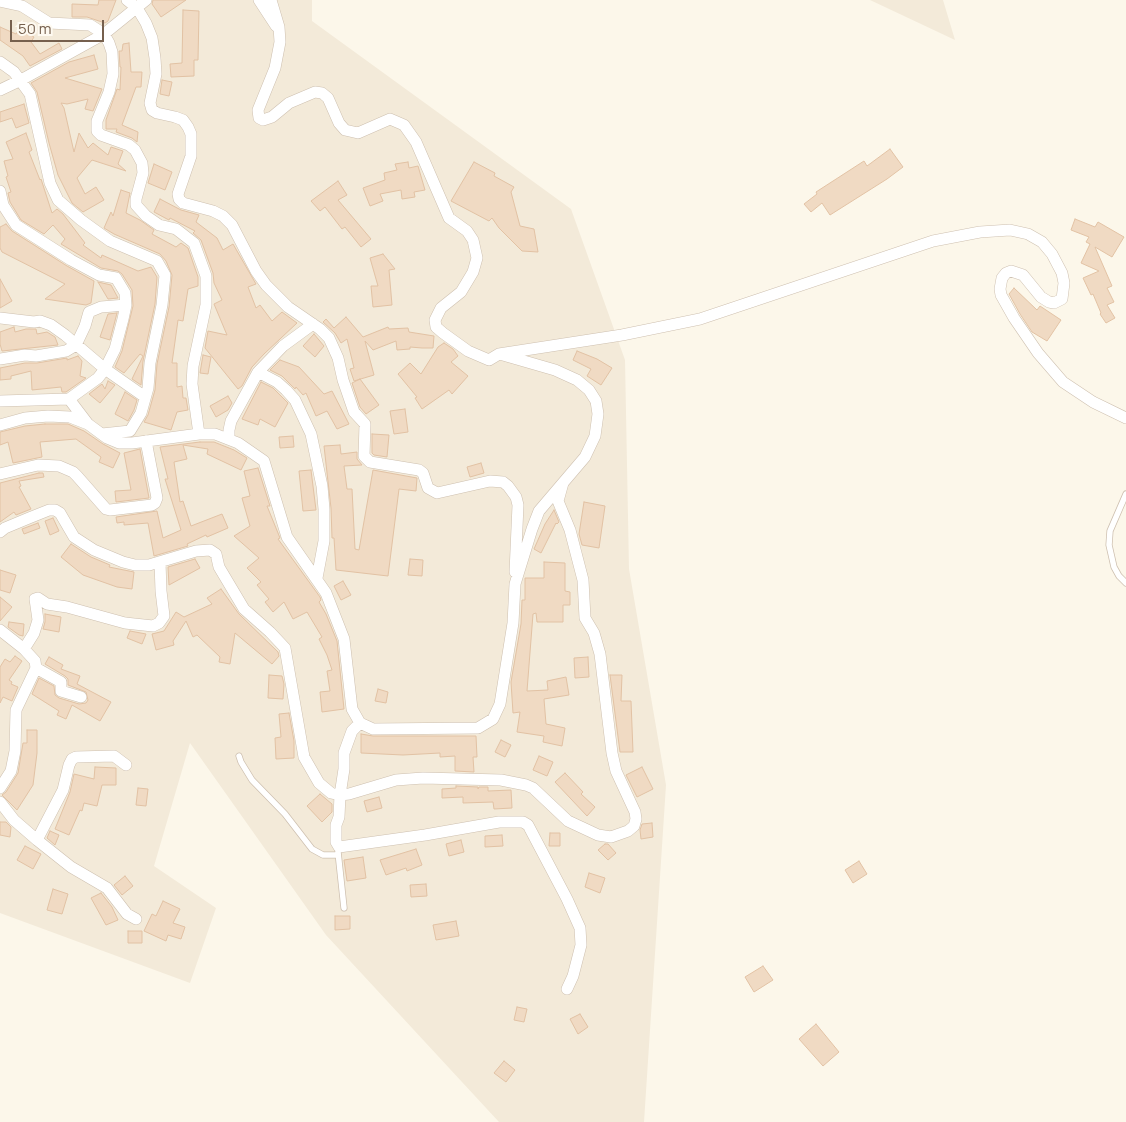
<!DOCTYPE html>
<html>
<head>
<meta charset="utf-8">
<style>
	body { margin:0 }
	#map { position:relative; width:1126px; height:1122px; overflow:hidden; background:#fcf7ea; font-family:Manrope,sans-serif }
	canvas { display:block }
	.scale { position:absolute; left:10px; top:20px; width:94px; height:22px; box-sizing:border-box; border:2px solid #76604e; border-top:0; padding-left:6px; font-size:15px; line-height:18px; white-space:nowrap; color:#76604e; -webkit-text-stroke:4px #fefaf1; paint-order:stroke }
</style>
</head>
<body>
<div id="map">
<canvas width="1126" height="1122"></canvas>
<div class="scale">50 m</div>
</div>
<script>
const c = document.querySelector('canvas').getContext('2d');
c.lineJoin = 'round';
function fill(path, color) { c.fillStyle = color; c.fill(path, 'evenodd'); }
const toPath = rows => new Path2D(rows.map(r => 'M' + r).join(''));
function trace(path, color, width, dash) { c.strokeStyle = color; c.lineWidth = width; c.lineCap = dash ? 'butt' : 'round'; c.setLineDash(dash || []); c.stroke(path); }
const residential = toPath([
	[0,0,312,0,312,21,571,209,625,360,629,569,666,785,644,1122,499,1122,326,935,190,743,154,866,216,908,190,983,0,913],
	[870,0,943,0,955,40]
]);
const building = toPath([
	[99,0,116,0,108,21,105,23,87,17,72,17,72,4,98,5,99,0],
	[153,0,186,0,161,17,152,4,153,0],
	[183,10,199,11,198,60,194,60,194,76,171,77,170,64,182,63,183,10],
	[0,27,16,34,20,28,34,37,31,42,40,54,59,43,62,49,30,66,23,56,0,40,0,27],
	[129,43,131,72,142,72,141,87,136,87,122,125,138,132,137,142,132,138,116,132,117,129,106,129,106,120,117,89,120,90,121,67,120,67,119,51,122,51,123,44,129,43],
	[94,55,98,69,65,78,102,89,93,111,85,109,88,99,67,104,61,103,64,108,74,152,79,133,88,148,93,143,108,155,111,147,123,151,118,164,126,171,92,160,77,178,85,194,96,187,104,200,83,212,72,203,58,175,49,143,37,92,31,83,69,62,94,55],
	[162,80,172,82,169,96,160,94,162,80],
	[24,104,29,123,16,128,12,118,0,122,0,112,24,104],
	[26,133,32,150,29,152,40,180,41,179,52,213,57,209,63,214,85,243,83,245,101,258,102,255,138,271,151,267,157,277,155,304,143,361,141,385,132,379,143,356,140,354,124,373,115,367,122,351,133,306,132,290,122,274,118,271,101,268,61,244,65,239,53,225,44,234,21,220,10,202,8,193,11,192,6,177,8,176,4,161,13,159,6,142,26,133],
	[890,149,903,167,887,179,830,215,822,203,811,212,804,204,817,194,816,192,864,161,867,166,890,149],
	[408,162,409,168,418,166,425,190,414,192,415,197,402,199,401,190,380,194,383,201,370,206,363,188,385,180,384,173,397,170,395,164,408,162],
	[474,162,495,173,494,176,514,187,511,192,520,226,534,229,538,252,522,251,499,228,492,218,489,221,451,201,474,162],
	[154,164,172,172,165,190,148,183,154,164],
	[338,181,347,195,338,200,371,239,361,247,345,227,342,229,325,207,320,211,311,201,338,181],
	[121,190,130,193,126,213,140,220,154,230,152,234,176,247,181,243,188,248,198,277,198,286,188,289,183,321,178,320,172,363,177,363,177,387,182,386,183,398,186,398,188,410,177,412,171,430,144,422,148,415,155,390,157,364,169,307,172,275,166,261,160,254,114,234,104,228,111,212,113,216,121,190],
	[160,199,181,210,199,215,196,222,217,238,223,250,233,244,256,284,248,287,256,308,260,305,272,321,282,312,297,323,264,354,252,367,242,386,238,389,205,348,208,331,227,335,214,304,222,300,214,283,213,273,201,240,193,233,195,231,170,218,169,220,167,219,154,212,160,199],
	[1075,219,1095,227,1098,222,1124,237,1112,257,1095,247,1112,286,1107,288,1114,302,1107,305,1115,318,1106,323,1100,314,1101,313,1093,294,1091,295,1083,278,1099,271,1081,263,1090,244,1086,242,1089,237,1071,230,1075,219],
	[6,224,12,231,67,266,94,281,91,303,86,305,45,299,65,284,2,252,0,248,0,227,6,224],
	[383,254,395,269,389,270,392,305,373,307,371,286,378,286,370,258,383,254],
	[0,279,12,301,0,308,0,279],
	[98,282,111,285,118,298,108,299,98,282],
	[1014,288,1037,310,1040,306,1061,320,1047,341,1032,332,1020,314,1009,294,1014,288],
	[117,313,110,340,100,337,108,314,117,313],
	[346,317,363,337,388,327,389,329,408,328,409,332,434,336,433,348,422,348,410,347,410,349,397,350,396,341,373,350,365,341,374,375,354,381,350,369,354,368,347,339,341,343,335,333,323,322,326,319,334,328,346,317],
	[14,327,15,332,26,329,36,329,37,334,47,332,55,337,58,345,2,351,0,344,0,332,14,327],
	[314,334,324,346,315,357,303,346,314,334],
	[444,343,453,349,458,356,451,362,468,376,452,394,449,390,422,409,415,398,417,397,398,374,410,363,421,374,438,347,444,343],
	[577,351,597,359,612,368,601,385,587,376,591,369,573,360,577,351],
	[203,355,211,357,208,374,200,373,203,355],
	[78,356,82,361,80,376,86,378,66,392,62,392,61,387,32,390,31,371,11,376,11,379,0,380,0,368,25,363,37,363,67,358,67,360,78,356],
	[280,360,299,367,324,394,332,391,349,424,337,429,327,411,316,416,306,393,303,395,296,387,295,389,282,376,270,370,280,360],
	[360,379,379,405,366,414,360,407,352,383,360,379],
	[108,381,115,385,100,403,89,394,102,384,105,389,108,381],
	[261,382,273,388,288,403,275,427,260,419,258,425,242,419,261,382],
	[125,392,137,400,134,410,128,421,115,414,125,392],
	[228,396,232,403,228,410,216,417,210,406,228,396],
	[405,409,408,432,394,434,390,411,405,409],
	[45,424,68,424,84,431,103,444,120,453,113,468,99,462,101,457,76,439,40,442,42,457,13,463,8,442,0,445,0,432,25,426,45,424],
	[372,434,389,435,387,457,374,455,372,453,372,434],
	[293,436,294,447,280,448,279,437,293,436],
	[200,442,214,442,234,450,247,458,241,470,207,454,208,449,183,445,187,459,174,462,180,502,183,501,191,526,222,514,228,528,207,537,206,535,187,544,188,546,154,556,148,523,124,525,124,522,117,523,116,517,157,511,163,538,181,530,165,479,168,479,160,447,200,442],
	[340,445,341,454,357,452,357,459,362,465,344,466,347,489,352,489,355,549,359,550,373,470,417,478,416,491,399,489,388,576,336,570,334,538,332,538,331,508,324,446,340,445],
	[140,449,149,498,116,502,115,491,131,490,124,453,140,449],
	[481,463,484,473,470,477,467,467,481,463],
	[258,468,270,506,267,506,278,533,280,538,278,539,320,597,321,600,319,602,326,614,337,641,344,709,322,712,320,692,330,691,327,671,332,670,327,655,319,639,322,637,307,612,293,619,284,602,273,612,265,602,269,599,257,585,261,582,247,568,259,558,234,536,250,526,242,498,250,496,244,471,258,468],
	[311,470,316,510,303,511,299,471,311,470],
	[39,473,43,473,44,477,19,481,21,486,19,487,31,509,16,515,14,512,0,522,0,483,39,473],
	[584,502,605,506,599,548,582,545,579,534,584,502],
	[554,510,559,522,557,524,556,523,541,553,534,549,545,524,554,510],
	[53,518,59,531,50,535,45,521,53,518],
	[38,523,40,528,24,534,22,529,38,523],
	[71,544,91,557,110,565,109,567,134,572,132,589,117,587,83,575,61,557,71,544],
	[195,559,200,568,169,585,168,567,195,559],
	[410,559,423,560,422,576,408,575,410,559],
	[544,562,565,563,565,591,570,592,570,605,563,605,563,622,537,622,536,613,533,614,527,691,548,690,547,681,566,677,569,695,544,699,546,724,565,728,562,746,543,742,544,736,517,732,520,712,513,713,511,682,521,624,522,600,525,600,525,578,544,578,544,562],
	[0,570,16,575,10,593,0,590,0,570],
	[343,581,351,595,341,600,334,586,343,581],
	[221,589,239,614,278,652,279,656,272,664,235,633,230,664,219,662,220,657,197,635,193,637,186,621,173,641,174,645,156,650,152,634,164,631,176,612,184,617,212,604,207,598,221,589],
	[0,597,12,607,0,621,0,597],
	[45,614,61,617,59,632,43,629,45,622,45,614],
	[9,622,24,624,23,636,19,635,8,627,9,622],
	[130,631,146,634,142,644,127,638,130,631],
	[15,656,22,661,9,680,12,682,11,684,18,687,12,701,3,697,0,703,0,667,5,659,10,662,15,656],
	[49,657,63,665,61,669,80,676,77,684,111,702,100,721,72,705,66,719,57,715,59,711,32,694,39,678,54,686,55,695,59,698,79,704,86,703,88,700,86,692,68,685,68,679,65,676,45,664,49,657],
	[588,657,589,677,575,678,574,658,588,657],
	[269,675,282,676,284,684,283,699,268,698,269,675],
	[610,675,622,675,621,701,631,701,633,752,620,752,610,675],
	[378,689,388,692,386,703,375,701,378,689],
	[289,713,294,741,294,758,276,759,275,738,281,737,279,714,289,713],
	[27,730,37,730,37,753,33,785,17,810,2,795,6,792,18,773,23,743,27,743,27,730],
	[361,734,373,736,476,736,477,757,473,757,474,772,455,771,455,756,440,757,440,753,403,755,361,753,361,734],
	[501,740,511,745,505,757,495,752,501,740],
	[539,756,553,762,547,776,533,770,539,756],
	[95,767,116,768,116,785,102,785,97,806,84,803,82,811,80,810,69,835,55,829,70,792,74,774,94,779,95,767],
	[642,767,653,789,637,797,626,775,642,767],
	[565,773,583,792,581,794,595,807,587,816,555,782,565,773],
	[456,786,478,787,478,789,479,787,488,787,488,791,511,790,512,808,494,809,493,802,463,803,463,797,442,798,442,789,456,788,456,786],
	[138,788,148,789,146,806,136,805,138,788],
	[320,794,332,804,332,812,322,822,307,806,320,794],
	[379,797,382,808,367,812,364,801,379,797],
	[0,822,6,822,11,827,10,837,0,835,0,822],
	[652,823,653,837,641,839,640,830,642,824,652,823],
	[50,831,59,835,55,845,47,838,50,831],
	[550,833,560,833,560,846,549,846,550,833],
	[502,835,503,846,485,847,485,836,502,835],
	[461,840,464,852,449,856,446,844,461,840],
	[605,844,608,844,616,853,608,860,598,850,605,844],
	[25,846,41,854,33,869,17,860,25,846],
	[416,849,422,865,407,871,406,868,386,875,380,860,416,849],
	[363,857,366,878,347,881,344,860,363,857],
	[859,861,867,874,853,883,845,870,859,861],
	[589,873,605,878,600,893,585,887,589,873],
	[125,876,133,886,122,895,114,885,125,876],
	[426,884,427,896,411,897,410,885,426,884],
	[53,889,68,894,62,914,47,910,53,889],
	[101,893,112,907,118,920,106,925,91,898,101,893],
	[163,901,180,909,173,923,185,927,181,939,168,935,166,941,144,931,152,914,156,916,163,901],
	[335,916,350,916,350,929,335,930,335,916],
	[456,921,459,936,436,940,433,925,456,921],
	[128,931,142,931,142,943,128,943,128,931],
	[763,966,773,980,754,992,745,977,763,966],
	[517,1007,527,1009,524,1022,514,1020,517,1007],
	[580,1014,588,1027,578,1034,570,1019,580,1014],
	[816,1024,839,1052,823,1066,799,1039,816,1024],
	[504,1061,515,1070,506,1082,494,1073,504,1061]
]);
const service = toPath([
	[1126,494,1110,531,1109,545,1114,567,1119,576,1126,583],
	[239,756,241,762,252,780,285,814,312,849,323,855,338,855],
	[338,852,344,908]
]);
const minor = toPath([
	[127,0,137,8,146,23,152,38,155,58,156,74,150,103,152,110,157,113,175,117,183,120,188,127,191,134,191,156,178,194,179,199,183,203,213,211,223,216,232,225,256,271,266,285,288,307,320,329,329,338,338,358,343,380,354,412,365,424,364,456,370,462,419,470,423,473,428,488,437,493,490,481,503,482,508,486,516,497,518,505,515,572],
	[259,0,276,26],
	[271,0,279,27,280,42,275,68,258,110,259,118,263,120,272,117,289,103,315,92,322,93,328,98,339,123,345,130,358,133,390,119,404,125,416,142,449,218,467,231,473,240,477,258,473,272,461,292,441,308,435,320,436,327,443,333,468,351,489,360,499,354,622,335,700,319,933,241,980,232,1010,230,1028,234,1042,242,1052,254,1062,273,1064,283,1062,299,1054,303,1049,302,1041,297,1023,275,1011,271,1006,273,1002,278,1000,289,1001,295,1014,318,1038,353,1063,382,1093,402,1126,418],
	[0,1,22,6,49,23,90,25,104,34,109,43,112,52,113,74,109,92,97,121,97,131,101,135,129,145,135,150,142,163,143,173,136,199,136,205,146,216,159,225,176,229,194,243,206,276,206,305,193,366,192,384,199,434],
	[0,62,14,72,30,94,50,183,58,200,81,220,110,241,157,261,165,275,162,305,150,363,148,388,141,413,130,431,102,434],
	[0,90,21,80,104,34,146,0],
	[0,191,3,205,16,225,71,260,99,275,116,278,125,293,126,305,123,319,115,349,105,369,98,378,69,399],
	[0,318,34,322,40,321,51,325,65,335,105,369,145,397],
	[0,359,25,355,36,356,66,351,76,345,85,326,89,312,101,307,126,305],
	[258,372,277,382,286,390,295,400,311,434,322,486,324,509,324,541,317,578],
	[0,401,69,399,88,424,107,438,119,443,132,443,199,434,215,434,238,443,264,461,287,537,326,593,344,639,352,709,360,723,373,729,478,728,493,719,500,704,513,623,515,584,532,529,539,511,585,457,595,436,598,414,596,401,589,390,577,380,555,370,503,355],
	[0,425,25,418,48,416,70,417,88,424],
	[229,438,229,430,231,421,258,372,283,346,313,324],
	[0,474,38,465,59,466,73,472,77,476,106,509,110,510,152,505,155,503,157,498,146,441],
	[0,532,5,528,29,518,49,510,55,510,60,513,74,537,94,550,123,562,135,565,149,565,196,551,210,550,216,554,219,567,244,609,270,632,285,648,304,757,319,783,331,793,340,795,349,794,396,780,423,778,501,780,526,785,533,788,568,821,598,835,611,837,628,831,634,826,636,819,635,812,616,771,612,753,600,654,594,633,585,618,583,580,570,530,558,501,563,483],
	[0,630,24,649,35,661,36,668,16,710,15,751,11,771,0,788],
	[24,649,34,633,38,620,35,599,38,598,47,604,67,607,125,623,153,626,159,623,164,616,161,591,160,562],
	[36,668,61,682,61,691,81,697],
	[360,723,352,731,344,753,344,769,340,795,339,817,336,825,336,842,339,847,425,835,499,822,523,822,528,825,567,899,580,928,581,945,573,976,567,989],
	[0,802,14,820,37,840,71,867,107,888,127,914,136,919],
	[37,840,63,790,69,765,72,759,76,757,114,756,126,765]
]);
fill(residential, '#f3ead9');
fill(building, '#f0dac3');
trace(building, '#e2c2a4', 1);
trace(service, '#cec0b0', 7);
trace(minor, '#cec0b0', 12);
trace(service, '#fff', 5.5);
trace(minor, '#fff', 11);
</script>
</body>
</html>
